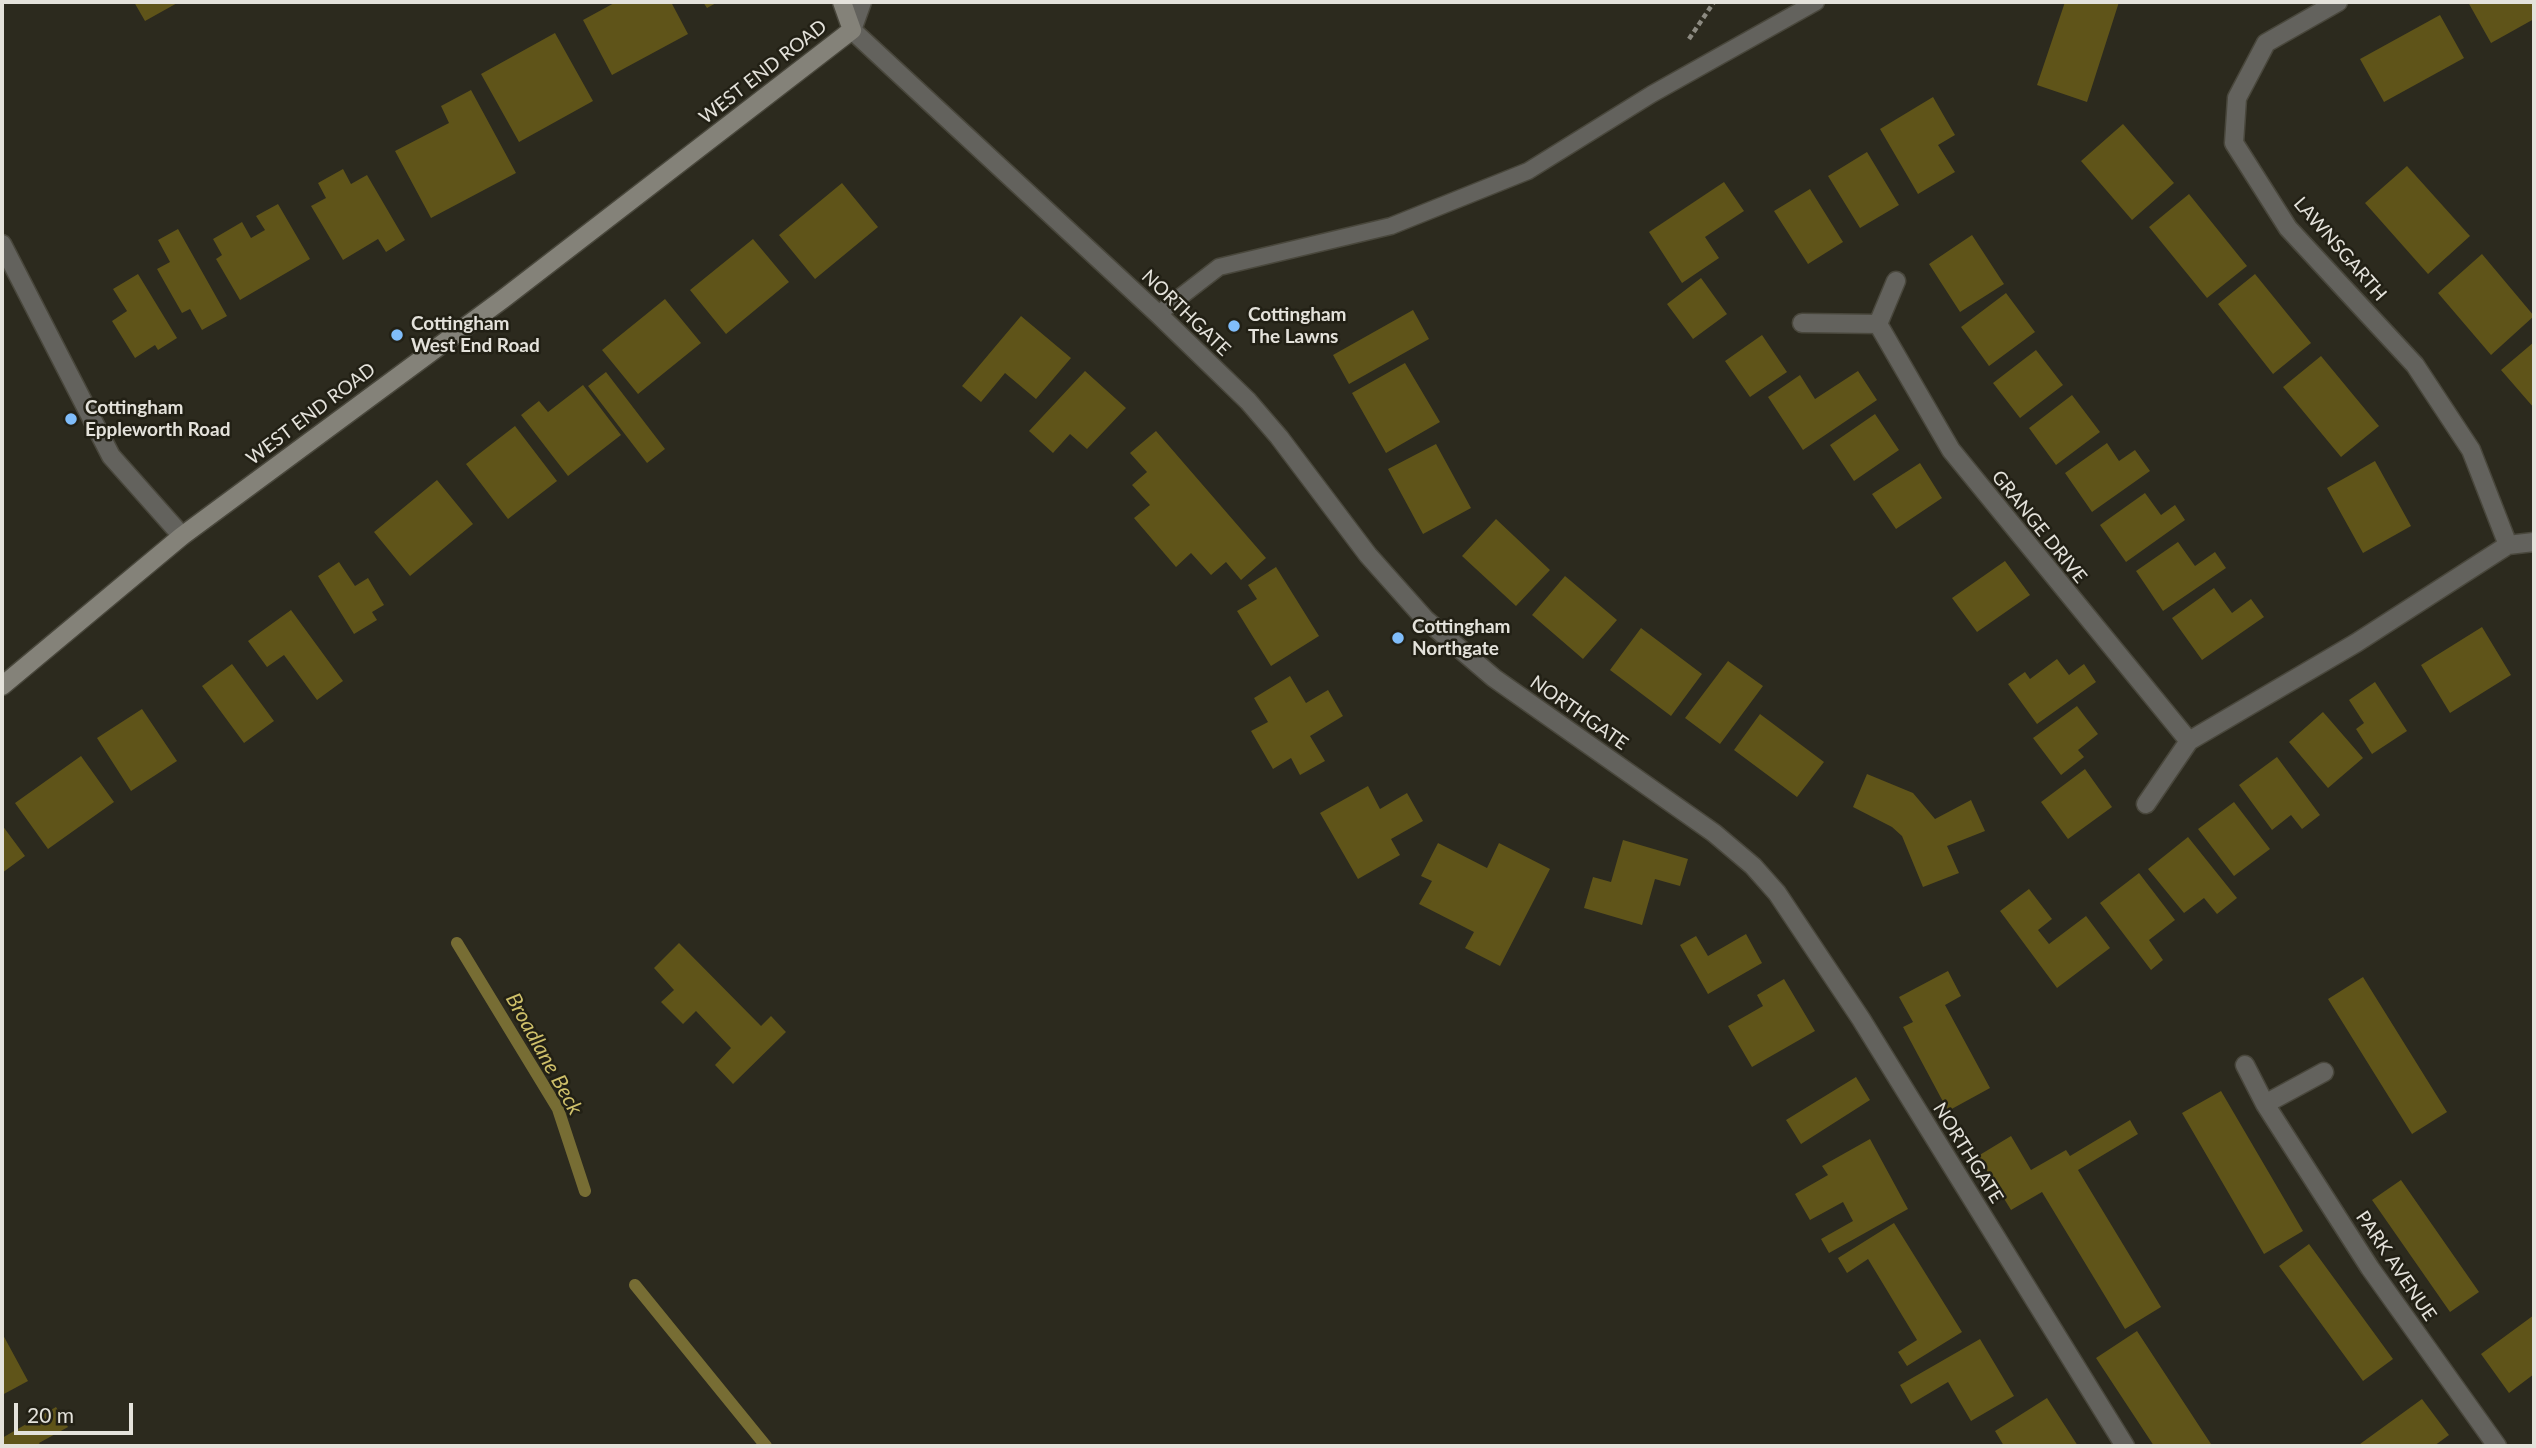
<!DOCTYPE html>
<html>
<head>
<meta charset="utf-8">
<style>
	body { margin:0 }
	#map { position:relative; width:2536px; height:1448px; overflow:hidden; background:#2c2a1e; font-family:Lato,sans-serif }
	canvas { display:block }
	.frame { position:absolute; inset:0; border:4px solid #e4e2db; pointer-events:none }
	.scale { position:absolute; left:14px; top:1403px; width:119px; height:32px; box-sizing:border-box; border:4px solid #e4e2db; border-top:0; padding-left:9px; font-size:21px; line-height:24px; white-space:nowrap; color:#e4e2db; -webkit-text-stroke:5px #222015; paint-order:stroke }
</style>
</head>
<body>
<div id="map">
<canvas width="2536" height="1448"></canvas>
<div class="frame"></div>
<div class="scale">20 m</div>
</div>
<script>
const c = document.querySelector('canvas').getContext('2d');
c.lineJoin = 'round';
const toPath = rows => new Path2D(rows.map(r => 'M' + r).join(''));
function trace(path, color, width, dash) { c.strokeStyle = color; c.lineWidth = width; c.lineCap = dash ? 'butt' : 'round'; c.setLineDash(dash || []); c.stroke(path); }
function fill(path, color) { c.fillStyle = color; c.fill(path, 'evenodd'); }
function write(font, color, halo, rows, align = 'center') {
  c.font = font + ' Lato,sans-serif'; c.lineWidth = 5; c.setLineDash([]); c.textBaseline = 'middle'; c.strokeStyle = halo; c.fillStyle = color; for (const [text, x, y, turn = 0] of rows) {
    c.save(); c.translate(x, y); c.rotate((+turn || 0) * Math.PI / 180); c.textAlign = isNaN(turn) ? turn : align; if (halo) c.strokeText(text, 0, 0); c.fillText(text, 0, 0); c.restore();
  }
}
const stream = toPath([
	[457,943,558,1109,585,1191],
	[635,1285,766,1446]
]);
const building = toPath([
	[134,2,179,2,145,21],
	[616,2,671,2,688,34,612,75,583,20],
	[703,2,718,2,707,8],
	[2065,2,2119,2,2087,102,2037,85],
	[2468,2,2534,2,2534,19,2491,43],
	[2440,15,2464,58,2384,102,2360,59],
	[555,33,593,101,519,142,481,74],
	[471,90,516,173,431,218,395,151,449,123,441,106],
	[1933,97,1955,135,1938,145,1955,172,1918,194,1880,129],
	[2123,124,2174,183,2132,220,2081,161],
	[1867,152,1899,205,1860,228,1828,176],
	[2407,166,2470,236,2428,274,2365,203],
	[343,169,351,184,367,175,405,240,386,252,378,239,343,260,311,206,326,198,318,183],
	[1724,182,1744,211,1705,237,1719,258,1682,283,1649,232],
	[842,183,878,227,815,279,779,235],
	[1810,189,1843,242,1808,264,1774,211],
	[2189,194,2247,266,2207,298,2149,227],
	[278,204,310,259,240,300,216,259,222,255,213,239,242,222,251,238,265,230,256,216],
	[178,229,227,316,202,330,190,309,182,313,157,269,170,262,158,240],
	[1972,235,2004,284,1960,312,1929,264],
	[753,239,789,282,726,334,690,290],
	[2482,254,2534,316,2491,355,2438,293],
	[138,274,177,338,158,350,155,345,135,358,112,321,127,311,113,289],
	[2255,274,2311,343,2273,374,2218,304],
	[1701,278,1727,314,1693,339,1667,304],
	[2006,293,2035,332,1989,366,1961,327],
	[665,299,701,343,638,394,602,350],
	[1413,310,1429,339,1349,384,1333,355],
	[1021,316,1071,358,1036,399,1005,373,981,402,962,386],
	[1762,335,1787,372,1750,397,1725,361],
	[2534,342,2534,408,2501,370],
	[2036,350,2063,385,2020,418,1993,383],
	[2321,356,2379,426,2341,457,2283,387],
	[1405,363,1440,422,1386,453,1352,393],
	[1085,371,1126,408,1087,449,1070,434,1053,453,1029,431],
	[1858,371,1877,400,1803,450,1768,397,1800,375,1815,399],
	[606,372,665,449,647,463,588,386],
	[583,385,621,435,568,476,521,415,539,401,548,412],
	[2072,395,2100,432,2056,465,2029,428],
	[1875,414,1899,450,1854,481,1830,445],
	[515,426,557,481,508,519,466,464],
	[1156,431,1266,558,1241,580,1226,562,1211,575,1191,553,1176,567,1134,518,1150,505,1132,485,1147,472,1130,453],
	[2107,443,2119,461,2135,450,2150,471,2092,512,2065,473],
	[1436,444,1471,508,1423,534,1388,469],
	[2375,461,2411,526,2363,553,2327,488],
	[1920,463,1942,498,1896,529,1872,494],
	[437,480,473,524,410,576,374,532],
	[2145,493,2161,515,2175,505,2185,520,2126,562,2100,525],
	[1496,519,1550,570,1516,606,1462,556],
	[2178,542,2195,566,2215,552,2226,568,2163,611,2136,571],
	[2005,561,2030,595,1977,632,1952,598],
	[339,562,355,586,368,578,384,605,372,612,377,620,354,634,318,576],
	[1276,567,1319,636,1271,666,1237,611,1257,599,1248,585],
	[1565,576,1617,620,1583,659,1532,615],
	[2214,588,2232,613,2251,599,2264,617,2202,660,2172,618],
	[291,610,343,681,317,700,284,655,267,667,248,641],
	[2482,627,2511,675,2450,713,2421,665],
	[1641,628,1702,674,1671,716,1610,670],
	[2057,659,2069,675,2084,664,2096,682,2037,724,2008,684,2025,672,2030,679],
	[1728,661,1763,686,1720,744,1685,718],
	[232,664,274,721,244,743,202,686],
	[1290,676,1306,703,1328,690,1343,716,1310,736,1325,761,1300,775,1291,758,1273,769,1251,731,1268,722,1254,698],
	[2375,682,2407,731,2372,754,2356,729,2364,723,2349,700],
	[2077,706,2098,734,2078,750,2084,757,2061,775,2033,738],
	[142,709,177,761,131,791,97,738],
	[2323,712,2363,758,2328,788,2289,742],
	[1760,714,1824,762,1797,797,1734,750],
	[81,756,114,802,48,849,15,803],
	[2277,757,2320,815,2302,829,2291,815,2272,830,2239,785],
	[2085,769,2112,807,2068,839,2041,802],
	[1867,774,1913,793,1935,819,1971,800,1985,831,1947,846,1959,873,1923,887,1902,836,1892,827,1853,807],
	[1368,786,1380,809,1407,793,1423,821,1391,839,1400,855,1358,879,1320,813],
	[2234,802,2270,849,2234,876,2198,829],
	[2,825,25,856,2,873],
	[2188,837,2237,898,2217,914,2204,898,2184,913,2148,869],
	[1623,840,1688,859,1680,886,1655,879,1642,925,1584,908,1593,877,1611,882],
	[1438,843,1487,868,1499,843,1550,869,1500,966,1465,948,1474,932,1419,904,1432,881,1421,876],
	[2139,873,2175,920,2149,940,2163,960,2151,970,2100,903],
	[2029,889,2052,919,2038,930,2049,944,2086,916,2110,948,2057,988,2000,911],
	[1746,934,1762,963,1708,994,1680,945,1696,936,1708,956],
	[679,943,761,1026,771,1016,786,1032,733,1084,715,1065,731,1048,696,1011,683,1024,661,1002,674,990,654,968],
	[1948,971,1961,996,1945,1005,1990,1088,1948,1111,1903,1027,1913,1022,1899,997],
	[2363,977,2447,1112,2412,1134,2328,999],
	[1784,979,1815,1031,1752,1067,1728,1026,1763,1006,1757,995],
	[1856,1077,1870,1100,1801,1144,1786,1120],
	[2221,1091,2303,1231,2264,1254,2182,1113],
	[2130,1120,2138,1134,2078,1170,2161,1307,2125,1329,2042,1192,2011,1210,1978,1156,2011,1136,2031,1170,2066,1150,2070,1156],
	[1870,1139,1908,1209,1829,1253,1821,1239,1853,1221,1843,1202,1810,1220,1795,1194,1828,1175,1822,1166],
	[2401,1180,2479,1292,2450,1312,2372,1200],
	[1894,1223,1962,1332,1907,1366,1898,1352,1917,1340,1868,1259,1847,1273,1838,1258],
	[2309,1244,2393,1359,2363,1381,2279,1266],
	[2534,1315,2534,1374,2509,1393,2481,1354],
	[2137,1331,2211,1444,2213,1446,2154,1446,2096,1358],
	[2,1333,28,1381,2,1395],
	[1980,1339,2014,1396,1971,1421,1948,1382,1911,1404,1900,1385],
	[2047,1398,2078,1446,2004,1446,1995,1431],
	[2422,1399,2449,1435,2434,1446,2361,1446,2360,1444],
	[56,1407,68,1427,39,1443,41,1446,2,1446,2,1438]
]);
const path = toPath([
	[1689,39,1714,2]
]);
const service = toPath([
	[1158,314,1219,267,1391,226,1528,171,1652,94,1816,2]
]);
const minor = toPath([
	[2338,2,2266,43,2237,98,2234,143,2288,228,2415,365,2471,450,2508,545],
	[852,30,862,2],
	[1802,323,1878,324,1896,281],
	[1878,324,1951,450,2189,741,2356,643,2508,545,2534,542],
	[2146,804,2189,741],
	[2245,1065,2265,1104,2370,1268,2497,1446],
	[2265,1104,2324,1072]
]);
const tertiary = toPath([
	[852,30,1158,314,1248,401,1279,437,1368,555,1425,619,1494,678,1714,833,1753,866,1777,893,1861,1019,2125,1446],
	[2,244,111,456,182,536]
]);
const secondary = toPath([
	[2,686,182,536,503,299,852,30,842,2]
]);
const markers = [
	[1234,326,7,"#80bdfa"],
	[397,335,7,"#80bdfa"],
	[71,419,7,"#80bdfa"],
	[1398,638,7,"#80bdfa"]
];
const streetNames = [
	["WEST END ROAD",763,72,-38],
	["LAWNSGARTH",2340,249,49],
	["NORTHGATE",1186,313,44],
	["WEST END ROAD",311,414,-37],
	["GRANGE DRIVE",2039,527,51],
	["NORTHGATE",1579,713,35],
	["NORTHGATE",1968,1153,58],
	["PARK AVENUE",2396,1266,56]
];
const poiNames = [
	["Cottingham",1248,315],
	["The Lawns",1248,337],
	["Cottingham",411,324],
	["West End Road",411,346],
	["Cottingham",85,408],
	["Eppleworth Road",85,430],
	["Cottingham",1412,627],
	["Northgate",1412,649]
];
const waterNames = [
	["Broadlane Beck",544,1054,61]
];
trace(stream, '#776d34', 12);
fill(building, '#5f5419');
trace(service, '#49473c', 19);
trace(minor, '#49473c', 21);
trace(tertiary, '#49473c', 21);
trace(secondary, '#49473c', 21);
trace(path, '#8c8a81', 4.5, [5, 3.5]);
trace(service, '#63625d', 16);
trace(minor, '#63625d', 18);
trace(tertiary, '#63625d', 18);
trace(secondary, '#848279', 18);
for (const [x, y, r, color] of markers) { const dot = new Path2D(); dot.arc(x, y, r, 0, 2 * Math.PI); c.fillStyle = color; c.fill(dot); trace(dot, '#222015', 2.5); }
write('19px', '#e4e2db', '#222015', streetNames);
write('bold 19px', '#e4e2db', '#222015', poiNames, 'left');
write('italic 21px', '#cfc06a', '#222015', waterNames);
</script>
</body>
</html>
